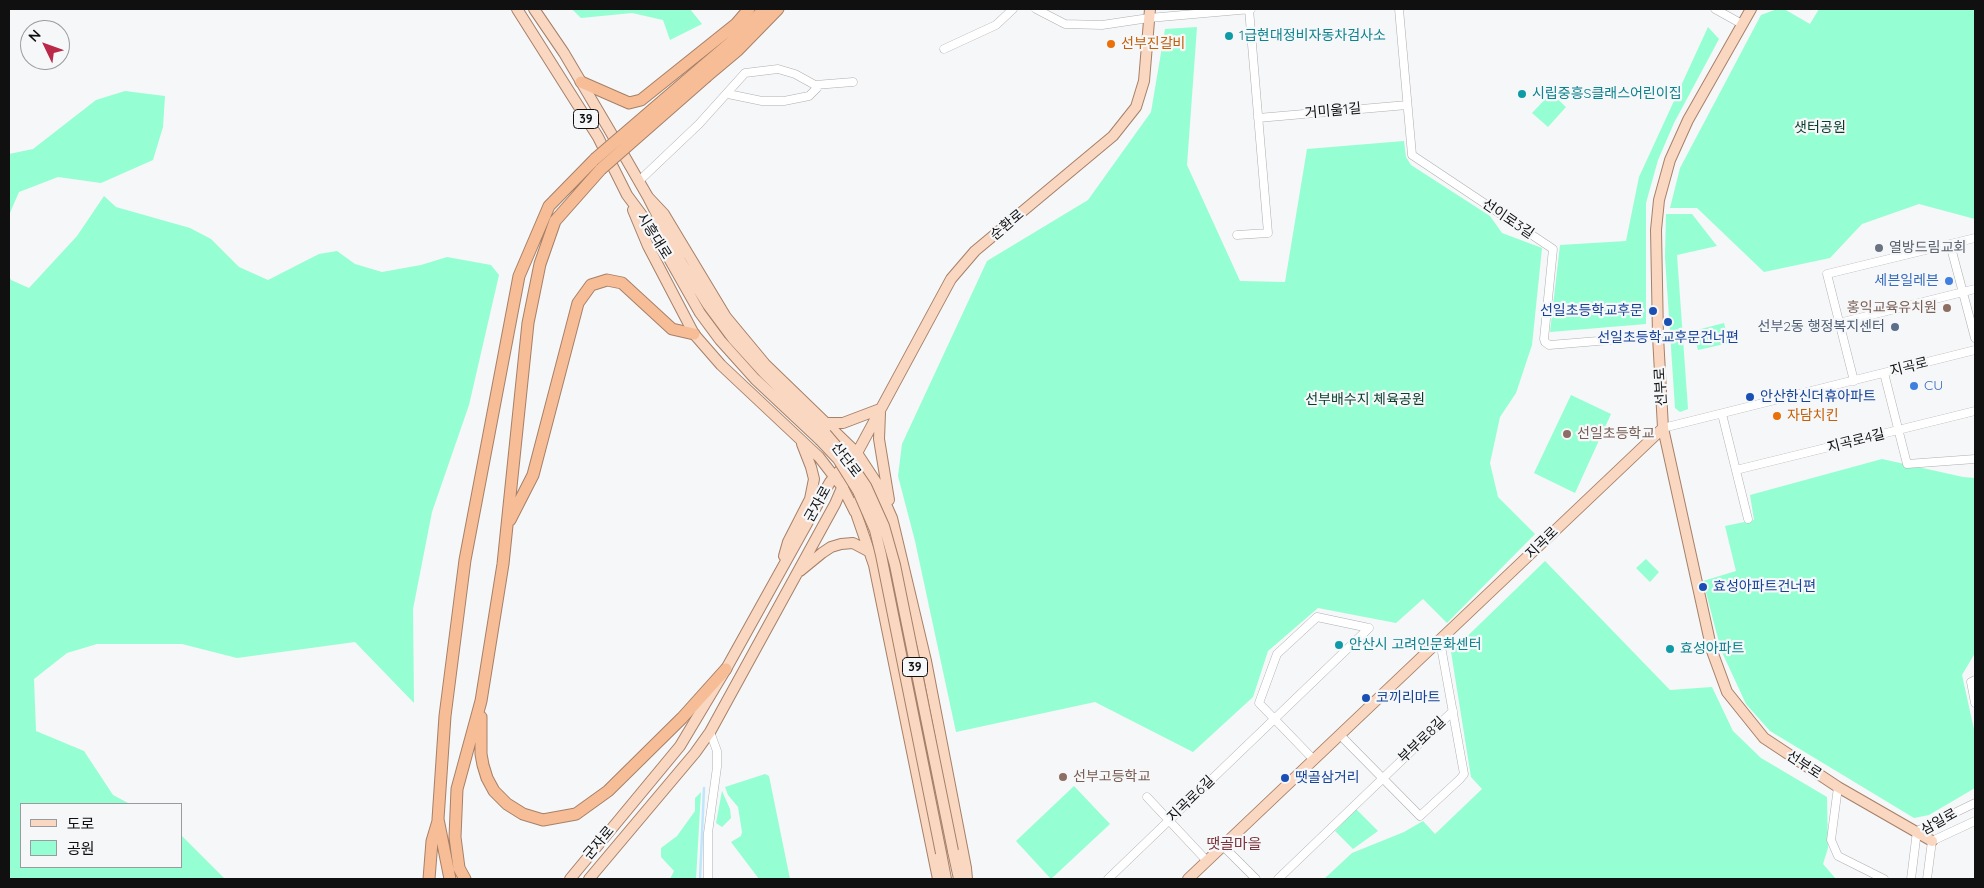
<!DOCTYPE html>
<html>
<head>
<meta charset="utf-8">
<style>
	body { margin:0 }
	#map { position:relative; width:1984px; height:888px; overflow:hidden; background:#f6f7f9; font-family:Quicksand,"Noto Sans KR",sans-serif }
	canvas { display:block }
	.frame { position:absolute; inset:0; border:10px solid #101011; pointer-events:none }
	.legend { position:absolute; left:20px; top:803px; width:162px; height:65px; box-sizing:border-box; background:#f6f7f9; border:1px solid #9a9b9c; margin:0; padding:6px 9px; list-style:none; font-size:15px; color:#101011 }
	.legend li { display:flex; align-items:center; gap:10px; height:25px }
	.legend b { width:25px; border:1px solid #9a9b9c }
	.north { position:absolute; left:20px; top:20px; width:50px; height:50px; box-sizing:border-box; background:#f6f7f9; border:1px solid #9a9b9c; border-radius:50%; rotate:312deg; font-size:14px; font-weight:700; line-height:20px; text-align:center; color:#101011 }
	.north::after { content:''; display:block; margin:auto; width:18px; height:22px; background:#ba2948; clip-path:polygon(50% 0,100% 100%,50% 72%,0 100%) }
</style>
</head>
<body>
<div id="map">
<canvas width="1984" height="888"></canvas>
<div class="frame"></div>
<ul class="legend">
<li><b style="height:6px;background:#fad7c1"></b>도로</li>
<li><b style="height:14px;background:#95fed2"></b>공원</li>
</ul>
<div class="north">N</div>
</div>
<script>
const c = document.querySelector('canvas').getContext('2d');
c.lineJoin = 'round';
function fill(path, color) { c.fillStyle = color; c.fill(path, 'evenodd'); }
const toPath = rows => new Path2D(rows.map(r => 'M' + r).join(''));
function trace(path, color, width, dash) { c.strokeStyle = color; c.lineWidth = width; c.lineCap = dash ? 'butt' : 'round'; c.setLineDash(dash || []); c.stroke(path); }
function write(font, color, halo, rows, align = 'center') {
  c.font = font + ' Quicksand,"Noto Sans KR",sans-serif'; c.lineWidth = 4.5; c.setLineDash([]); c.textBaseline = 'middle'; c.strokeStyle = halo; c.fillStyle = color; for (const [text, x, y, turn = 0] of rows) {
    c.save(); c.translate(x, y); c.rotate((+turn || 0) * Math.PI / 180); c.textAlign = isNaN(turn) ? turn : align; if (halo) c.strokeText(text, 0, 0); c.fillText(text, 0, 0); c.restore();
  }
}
const green = toPath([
	[572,9,690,9,702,24,670,40,663,20,632,13,581,18],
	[1777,9,1784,9,1810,24,1819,9,1975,9,1975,219,1919,204,1862,224,1830,258,1764,272,1697,208,1670,208,1680,168,1761,15],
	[1197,27,1187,165,1240,281,1285,282,1307,149,1404,141,1406,157,1411,165,1490,216,1502,233,1542,248,1532,345,1516,393,1500,417,1490,463,1498,497,1535,534,1447,623,1423,599,1396,623,1318,608,1268,651,1253,697,1193,752,1095,702,956,732,915,541,898,476,902,444,987,261,1088,200,1151,112,1165,29],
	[1708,27,1719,39,1674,123,1658,160,1646,203,1646,324,1550,332,1560,245,1626,241,1639,177],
	[125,91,165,96,163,127,153,160,101,183,58,177,19,192,9,215,9,154,33,149,96,100],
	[1551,93,1566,107,1548,127,1532,113],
	[104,196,116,207,190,228,211,239,239,267,268,280,319,254,337,251,355,264,382,272,421,265,447,257,491,265,499,275,469,405,432,512,413,609,414,703,355,642,237,658,182,644,97,644,67,653,34,679,36,731,84,751,113,795,130,804,21,804,21,867,181,867,181,835,225,879,9,879,9,276,11,280,29,288,77,236],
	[1666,214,1692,214,1717,246,1677,255,1688,409,1680,412,1675,408,1665,257],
	[1724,323,1729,343,1698,350,1693,331],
	[1571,395,1611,414,1575,493,1534,473],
	[1882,459,1963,477,1975,478,1975,653,1962,675,1975,734,1975,788,1929,815,1914,818,1770,731,1746,704,1721,650,1703,581,1736,571,1725,526,1754,520,1750,495],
	[1646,559,1659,572,1650,582,1636,568],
	[1545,561,1670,690,1712,687,1733,731,1761,758,1827,797,1828,848,1823,864,1836,879,1324,879,1352,853,1404,832,1423,821,1435,834,1482,789,1471,777,1451,652],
	[765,774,769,776,790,879,759,879,731,842,741,836,742,832,738,807,728,795,725,787],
	[1074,786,1110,824,1051,879,1016,841],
	[722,791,730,809,731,818,722,827,716,823],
	[701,792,696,879,670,879,674,871,661,857,661,848,677,836,695,811,695,798],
	[1356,809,1378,831,1353,849,1335,831]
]);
const stream = toPath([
	[700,879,704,788]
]);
const minor = toPath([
	[1036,9,1065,24,1102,25,1149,18,1251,9],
	[1399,9,1412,155,1553,249,1544,339,1545,342,1549,345,1562,344,1658,336],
	[1715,9,1742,24],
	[944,49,996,25,1013,9],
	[728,94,762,101,784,101,809,96,817,88],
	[1258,118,1407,105],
	[639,181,699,124,745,73,778,69,795,74,815,85,853,82],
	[1237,235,1268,233,1249,9],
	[1950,244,1975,338],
	[1839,323,1975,289],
	[1884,373,1907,464,1975,459],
	[1854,381,1827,274,1975,238],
	[1722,414,1748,519],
	[1663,428,1975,350],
	[1736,470,1975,411],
	[1975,680,1971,682,1975,703],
	[1340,735,1420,816,1460,779,1464,774,1440,641],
	[1314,760,1259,703,1277,654,1317,617,1369,628],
	[1838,787,1831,840,1838,856,1884,879],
	[1147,797,1207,861],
	[1223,846,1256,879],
	[708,879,708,833,717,767,717,751,710,732],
	[1108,879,1369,628],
	[1278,879,1453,711],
	[1911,879,1917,831,1975,803],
	[1927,879,1932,841,1975,821]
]);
const major = toPath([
	[517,9,598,137,627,195,653,230,700,313,720,340,755,379,820,440],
	[534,9,564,53,610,131,648,197,681,262,708,305,734,340,764,373,826,434],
	[1751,9,1688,120,1670,160,1659,200,1656,230,1658,336,1663,428,1712,651,1727,692,1764,738,1838,787,1932,841],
	[648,197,664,214,726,317,765,364,857,453,876,482,892,518,926,661,966,868,967,879],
	[633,210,648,246,694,334,721,365,819,457,843,488,855,512],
	[880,413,879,439,889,500],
	[825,423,843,423,880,409],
	[866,494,858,501,856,507,857,516,874,565,938,879],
	[784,556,788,542,810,499,814,479,811,467,802,444],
	[800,571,822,553,831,547,841,544,853,543,870,552],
	[953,851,959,879],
	[941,853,946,879],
	[570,879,680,746,726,669,830,482,847,462],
	[589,879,695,753,710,732,835,504,857,453,951,279,975,251,1113,136,1136,107,1144,81,1150,9],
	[1188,879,1663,428]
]);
const highway = toPath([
	[702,67,743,32,764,9],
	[707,76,738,50,778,9],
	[581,82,629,103,641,100,736,24,749,9],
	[510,520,533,475,578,303,591,285,607,280,622,283,672,329,694,334],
	[481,717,481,754,483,765,487,778,494,791,507,804,523,814,543,820,576,814,608,791,682,718,726,669],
	[429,879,432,841,438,821],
	[450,879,438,819,445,716,465,560,519,276,549,206,595,159],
	[465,879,459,868,455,837,457,789,481,701,503,564,528,323,540,264,555,221,601,169]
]);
const majorBridge = toPath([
	[826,434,849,461,866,486,884,526,895,565,953,851],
	[820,440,838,459,858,491,875,530,881,555,941,853]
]);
const highwayBridge = toPath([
	[595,159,702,67],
	[601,169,707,76]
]);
const markers = [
	[1229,36,5,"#0f9aa8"],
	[1111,44,5,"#e8710a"],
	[1522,94,5,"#0f9aa8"],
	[1879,248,5,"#6b7280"],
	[1949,281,5,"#3f7fe0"],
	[1947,308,5,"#8d6e63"],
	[1653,311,5,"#1a4fb4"],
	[1668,322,5,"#1a4fb4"],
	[1895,327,5,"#5c6f8a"],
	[1914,386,5,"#3f7fe0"],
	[1750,397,5,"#1a4fb4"],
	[1777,416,5,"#e8710a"],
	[1567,434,5,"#8d6e63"],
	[1703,587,5,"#1a4fb4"],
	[1339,645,5,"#0f9aa8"],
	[1670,649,5,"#0f9aa8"],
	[1366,698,5,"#1a4fb4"],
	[1063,777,5,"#8d6e63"],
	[1285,778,5,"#1a4fb4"]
];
const shields = [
	[586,119,25],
	[915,667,25]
];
const shieldNames = [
	["39",586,119],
	["39",915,667]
];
const cultureNames = [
	["1급현대정비자동차검사소",1239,36],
	["시립중흥S클래스어린이집",1532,94],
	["안산시 고려인문화센터",1349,645],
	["효성아파트",1680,649]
];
const foodNames = [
	["선부진갈비",1121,44],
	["자담치킨",1787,416]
];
const streetNames = [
	["거미울1길",1333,111,-5],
	["선이로3길",1508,219,34],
	["순환로",1007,225,-40],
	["시흥대로",654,236,58],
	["지곡로",1909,367,-14],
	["선부로",1661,387,-93],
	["지곡로4길",1856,441,-14],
	["산단로",846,460,53],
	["군자로",818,504,-61],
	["지곡로",1542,543,-44],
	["부부로8길",1422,740,-44],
	["선부로",1804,765,33],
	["지곡로6길",1191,799,-44],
	["삼일로",1939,822,-29],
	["군자로",599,843,-50]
];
const parkNames = [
	["샛터공원",1820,128],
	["선부배수지 체육공원",1365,400]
];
const worshipNames = [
	["열방드림교회",1889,248]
];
const shopNames = [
	["세븐일레븐",1939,281],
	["CU",1924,386,"left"]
];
const educationNames = [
	["홍익교육유치원",1937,308,"right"],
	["선일초등학교",1577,434],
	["선부고등학교",1073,777]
];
const transitNames = [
	["선일초등학교후문",1643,311,"right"],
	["선일초등학교후문건너편",1668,338,"center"],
	["안산한신더휴아파트",1760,397],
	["효성아파트건너편",1713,587],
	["코끼리마트",1376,698],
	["땟골삼거리",1295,778]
];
const serviceNames = [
	["선부2동 행정복지센터",1885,327]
];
const neighbourhoodNames = [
	["땟골마을",1234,844]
];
fill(green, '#95fed2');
trace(stream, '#bfe6fc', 2.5);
trace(minor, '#aeafb1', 9);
trace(major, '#a68068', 12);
trace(highway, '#a68068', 13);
trace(minor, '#fff', 8);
trace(major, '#fad7c1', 10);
trace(highway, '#f7bd97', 11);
trace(majorBridge, '#a68068', 12, []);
trace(highwayBridge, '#a68068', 13, []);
trace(majorBridge, '#fad7c1', 10);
trace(highwayBridge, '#f7bd97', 11);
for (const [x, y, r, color] of markers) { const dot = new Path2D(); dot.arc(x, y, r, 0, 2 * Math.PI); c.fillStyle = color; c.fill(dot); trace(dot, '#f6f7f9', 2); }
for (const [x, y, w] of shields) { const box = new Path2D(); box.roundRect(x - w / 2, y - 9.5, w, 19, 4); c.fillStyle = '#f6f7f9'; c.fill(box); trace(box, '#101011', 1); }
write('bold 12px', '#101011', null, shieldNames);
write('14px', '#0d838f', '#f6f7f9', cultureNames, 'left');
write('14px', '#c56008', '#f6f7f9', foodNames, 'left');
write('14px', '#101011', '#f6f7f9', streetNames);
write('14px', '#063c2a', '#f6f7f9', parkNames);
write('14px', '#5b616d', '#f6f7f9', worshipNames, 'left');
write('14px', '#366cbe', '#f6f7f9', shopNames, 'right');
write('14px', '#785e54', '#f6f7f9', educationNames, 'left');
write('14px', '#164399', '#f6f7f9', transitNames, 'left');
write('14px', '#4e5e75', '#f6f7f9', serviceNames, 'right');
write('15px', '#7d353e', '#f6f7f9', neighbourhoodNames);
</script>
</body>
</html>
